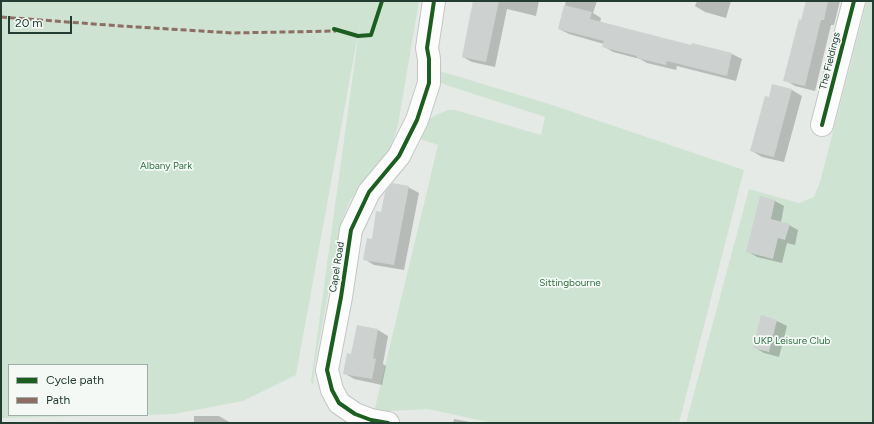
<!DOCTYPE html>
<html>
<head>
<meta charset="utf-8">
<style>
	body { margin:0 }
	#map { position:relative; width:874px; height:424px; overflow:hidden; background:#e5eae7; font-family:Figtree,sans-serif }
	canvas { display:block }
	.frame { position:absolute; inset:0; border:2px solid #233d33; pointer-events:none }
	.legend { position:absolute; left:8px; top:364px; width:140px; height:52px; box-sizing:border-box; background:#f4f9f6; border:1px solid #a0aea8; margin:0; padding:5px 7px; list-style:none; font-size:12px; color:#233d33 }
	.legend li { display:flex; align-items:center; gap:8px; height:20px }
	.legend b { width:20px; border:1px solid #a0aea8 }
	.scale { position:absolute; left:8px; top:16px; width:64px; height:18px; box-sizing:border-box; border:2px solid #233d33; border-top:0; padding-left:5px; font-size:12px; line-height:14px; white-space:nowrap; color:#233d33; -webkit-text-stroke:3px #f4f9f6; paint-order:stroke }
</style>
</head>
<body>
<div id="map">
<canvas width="874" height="424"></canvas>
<div class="frame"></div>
<ul class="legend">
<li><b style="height:5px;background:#1b5e20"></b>Cycle path</li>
<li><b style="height:5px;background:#8d6e63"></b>Path</li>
</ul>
<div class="scale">20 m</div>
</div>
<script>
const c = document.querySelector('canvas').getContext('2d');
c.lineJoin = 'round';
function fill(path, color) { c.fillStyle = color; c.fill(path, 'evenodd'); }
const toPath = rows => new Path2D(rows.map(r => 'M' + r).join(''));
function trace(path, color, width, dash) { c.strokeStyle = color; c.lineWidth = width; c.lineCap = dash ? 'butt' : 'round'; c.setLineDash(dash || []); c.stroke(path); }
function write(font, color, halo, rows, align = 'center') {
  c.font = font + ' Figtree,sans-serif'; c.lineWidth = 3.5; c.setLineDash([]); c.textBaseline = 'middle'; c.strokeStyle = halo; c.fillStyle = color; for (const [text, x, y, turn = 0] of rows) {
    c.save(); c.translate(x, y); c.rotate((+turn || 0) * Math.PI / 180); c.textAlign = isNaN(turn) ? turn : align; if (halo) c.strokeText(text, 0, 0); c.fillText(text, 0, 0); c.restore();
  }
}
const green = toPath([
	[1,1,419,1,398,125,391,148,361,188,350,200,341,223,315,364,313,385,311,381,360,23,296,375,243,401,174,414,147,415,147,365,9,365,9,415,132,415,1,418],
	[867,1,873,1,873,423,686,423,749,189,799,203,814,197,820,182],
	[430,68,549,104,744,170,679,423,492,423,428,409,374,412,438,145,414,137,418,129,431,118,438,114,448,110,455,110,541,135,545,117,449,86,442,83,436,79]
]);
const shadow = toPath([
	[475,1,539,1,536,16,507,9,495,67,472,62,463,57],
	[566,1,597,1,593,13,601,18,600,23,692,46,692,44,732,54,742,59,736,81,677,66,676,70,647,63,640,59,613,52,603,46,604,44,569,34,559,29],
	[697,1,731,1,726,18,705,12,695,6],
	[807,1,840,1,834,25,831,25,815,91,795,86,785,80],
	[792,90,802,96,784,162,762,157,752,151,770,98],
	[408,187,419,193,404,270,374,265,364,259,382,213],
	[761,197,775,201,784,206,781,222,789,225,798,230,795,245,787,243,782,263,757,257,747,251],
	[777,321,787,326,779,357,764,353,754,347],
	[378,330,388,336,383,364,386,366,382,385,354,379,344,373,352,355],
	[194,416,219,416,229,422,229,423,194,423],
	[454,419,475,423,453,423]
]);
const building = toPath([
	[473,1,499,1,486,62,462,57],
	[806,1,828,1,824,20,821,20,805,86,783,81,799,19,801,20],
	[564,5,592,12,590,19,691,45,692,43,732,53,727,76,667,61,666,65,637,58,637,56,602,47,604,41,558,29],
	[772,84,792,89,774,157,750,151,765,96,769,97],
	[392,183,409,186,394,265,363,260,367,238,372,239,376,211,381,212,385,192],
	[760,196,775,200,771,219,790,224,785,240,778,238,773,259,746,252],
	[761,315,777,320,769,352,753,348],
	[357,325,378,329,373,358,376,359,372,379,343,374,347,353,351,354]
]);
const minor = toPath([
	[822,125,854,1],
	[388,423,371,420,355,414,339,403,332,390,327,370,341,297,351,230,369,192,399,156,417,120,429,83,429,59,427,48,434,1]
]);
const quiet = toPath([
	[1,17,121,26,233,33,336,31]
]);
const cycleway = toPath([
	[334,29,358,36,371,35,382,1],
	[822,125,854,1],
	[388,423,371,420,355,414,339,403,332,390,327,370,341,297,351,230,369,192,399,156,417,120,429,83,429,59,427,48,434,1]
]);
const streetNames = [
	["The Fieldings",830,61,-76],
	["Capel Road",337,267,-81]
];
const parkNames = [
	["Albany Park",166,166],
	["Sittingbourne",570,283],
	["UKP Leisure Club",792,341]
];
fill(green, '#cfe3d2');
fill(shadow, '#0003');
fill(building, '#cdd1cf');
trace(minor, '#c2c7c4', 24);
trace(minor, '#fbfcfb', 22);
trace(quiet, '#8d6e63', 3, [6, 3]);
trace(cycleway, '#1b5e20', 4);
write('10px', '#233d33', '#f4f9f6', streetNames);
write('10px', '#2f7241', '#f4f9f6', parkNames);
</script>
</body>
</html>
